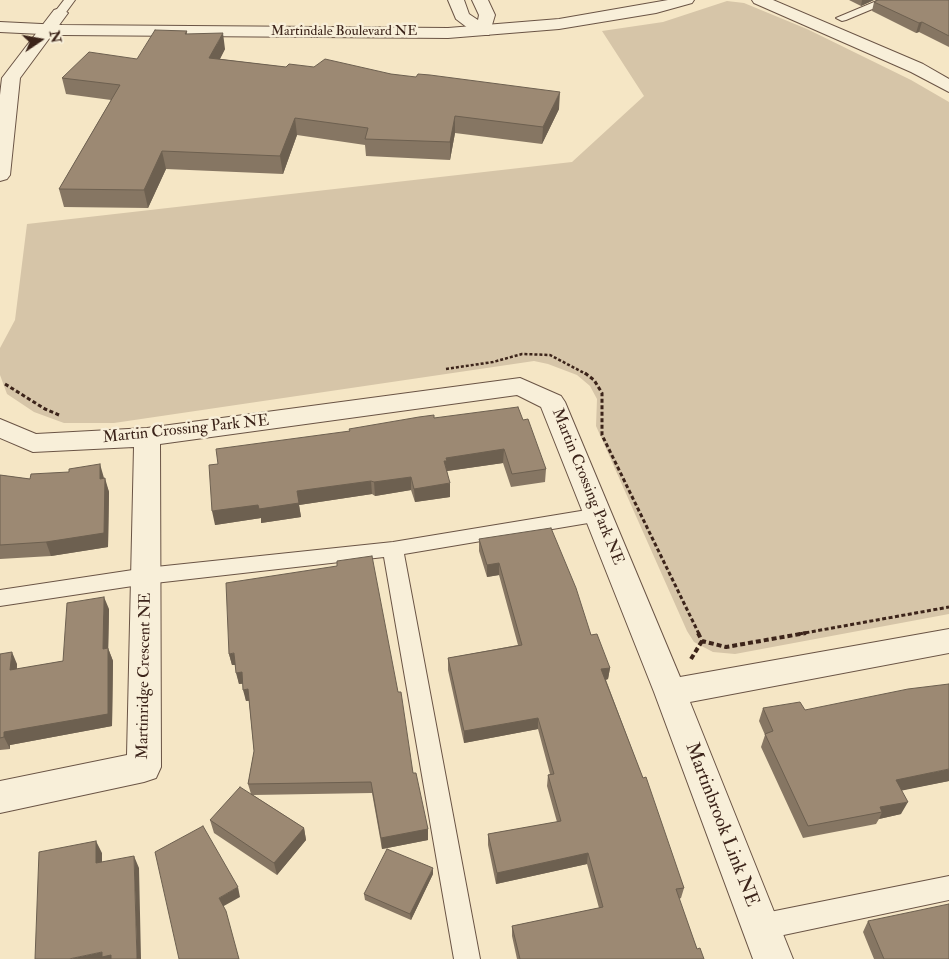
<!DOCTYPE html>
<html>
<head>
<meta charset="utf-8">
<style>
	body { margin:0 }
	#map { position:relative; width:949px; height:959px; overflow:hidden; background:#f5e6c5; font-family:"IM FELL Double Pica",serif }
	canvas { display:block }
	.north { position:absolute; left:15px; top:15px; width:50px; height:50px; -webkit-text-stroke:4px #f8efd9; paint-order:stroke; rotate:78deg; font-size:14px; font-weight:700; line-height:20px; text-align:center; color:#3c241a }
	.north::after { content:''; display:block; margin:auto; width:18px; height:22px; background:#3c241a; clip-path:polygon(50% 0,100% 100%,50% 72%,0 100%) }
</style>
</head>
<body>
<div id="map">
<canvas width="949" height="959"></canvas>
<div class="north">N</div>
</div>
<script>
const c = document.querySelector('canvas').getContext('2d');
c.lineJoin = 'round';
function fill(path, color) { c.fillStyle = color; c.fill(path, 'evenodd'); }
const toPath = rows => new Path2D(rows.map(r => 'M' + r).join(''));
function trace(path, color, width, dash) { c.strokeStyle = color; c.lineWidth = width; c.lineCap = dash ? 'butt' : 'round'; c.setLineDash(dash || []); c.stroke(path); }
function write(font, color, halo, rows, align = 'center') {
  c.font = font + ' "IM FELL Double Pica",serif'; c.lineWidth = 5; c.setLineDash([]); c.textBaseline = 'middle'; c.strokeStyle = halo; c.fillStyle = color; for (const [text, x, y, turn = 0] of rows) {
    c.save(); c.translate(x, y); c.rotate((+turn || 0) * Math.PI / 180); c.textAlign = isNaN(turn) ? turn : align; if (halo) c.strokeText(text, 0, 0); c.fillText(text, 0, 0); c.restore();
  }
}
const green = toPath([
	[727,1,744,3,807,29,911,80,949,102,949,614,735,654,713,652,694,642,687,631,596,426,597,399,590,386,577,375,548,364,534,361,114,423,64,423,34,412,7,394,0,375,0,348,15,320,27,224,572,162,644,96,602,31,663,22]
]);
const pathFar2 = toPath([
	[446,369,493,362,522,354,550,355,586,374]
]);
const pathFar1 = toPath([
	[585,373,594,380,602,393,602,435,699,634],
	[5,384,45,409,59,415],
	[799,634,949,607]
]);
const path = toPath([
	[698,633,702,641,726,647,806,633],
	[691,659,702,641]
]);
const service = toPath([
	[64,0,75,0,64,15,56,15,54,13,64,0],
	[879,0,894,0,846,20,842,21,836,18,879,0],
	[599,508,606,510,609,515,606,520,404,554,480,959,454,959,384,557,146,584,0,606,0,590,146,568,393,542,599,508],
	[949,876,949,900,760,940,751,936,747,927,751,918,760,914,949,876]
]);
const minor = toPath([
	[448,0,464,0,469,14,478,20,479,15,472,0,488,0,495,15,489,35,477,35,456,19,448,0],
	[60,8,68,13,20,78,10,175,7,179,0,181,0,95,2,78,54,10,60,8],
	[520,378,561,396,565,402,680,677,949,629,949,653,690,702,793,959,753,959,654,692,541,407,517,395,160,444,161,767,156,778,144,782,0,813,0,781,127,755,134,447,33,452,0,438,0,419,36,434,147,428,520,378]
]);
const tertiary = toPath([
	[668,0,694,0,692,3,656,13,559,29,448,38,62,35,0,32,0,22,62,25,448,28,559,19,668,0],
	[752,0,773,0,923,64,949,79,949,92,911,72,754,3,752,0]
]);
const wall = toPath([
	[849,0,874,0,861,6],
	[949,0,949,47,919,32,916,33,872,11,874,2],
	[187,31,187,34,225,49,220,59,286,67,314,67,391,74,559,109,542,144,455,133,450,160,366,156,365,145,297,135,283,174,166,169,148,208,64,207,59,189,111,100,66,94,62,78,137,59],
	[434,418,523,420,546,469,545,482,511,487,503,463,447,471,450,497,415,502,411,490,375,496,372,494,299,505,301,517,261,523,261,518,215,525,218,464,349,431],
	[0,475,30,479,104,478,109,492,108,547,51,556,0,559],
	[479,539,591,635,610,668,608,679,606,680,684,888,681,898,679,899,697,949,704,959,517,959,512,936,512,926,599,908,587,864,496,884,488,845,488,834,557,822,547,786,548,775,550,774,538,729,464,743,448,670,448,658,518,645,499,575,487,577,479,551],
	[109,609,108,648,113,661,112,726,10,745,10,749,0,750,0,654,17,664,17,669,63,661],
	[229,654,413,773,428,829,428,840,382,849,372,793,253,795,304,828,306,840,277,875,214,833,210,820,251,794,248,784,254,751,249,701,246,701,243,684,239,684,235,665,232,665],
	[763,708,805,710,949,781,902,790,901,814,879,819,876,824,803,838,761,747,765,735,759,721],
	[433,874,411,920,365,900,364,894],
	[868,921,949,959,874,959,863,932]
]);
const shadedWall = toPath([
	[862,0,874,0,861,6],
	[922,22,919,32,916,33,919,23],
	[223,33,225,49,212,74,209,58],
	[560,92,559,109,542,144,543,127],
	[455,116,455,133,450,160,450,142],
	[295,118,297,135,283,174,280,156],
	[162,151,166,169,148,208,144,190],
	[504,449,503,463,447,471,444,461,446,458],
	[100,464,104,478,104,492,100,479],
	[411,477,411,490,375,496,374,482],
	[105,478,109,492,108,547,51,556,46,542],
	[371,481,372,494,299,505,301,517,261,523,261,518,215,525,212,511,297,491],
	[450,483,450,497,415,502,414,489],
	[499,563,499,575,487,577,487,565],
	[104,597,109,609,108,662,103,649],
	[108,648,113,661,112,726,10,745,10,749,4,737,4,732],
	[12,652,17,664,16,682,10,670],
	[234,653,237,665,232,665,229,654],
	[610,668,608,679,600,681,601,669],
	[242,672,244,683,239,684,236,673],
	[248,689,251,700,246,701,243,690],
	[538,718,538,729,464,743,464,731],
	[949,769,949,781,890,793,896,780],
	[908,802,901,814,879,819,882,812,880,807],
	[304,828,306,840,277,875,274,863],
	[428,829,428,840,382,849,381,838],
	[96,841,102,853,102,875,96,863],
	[588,853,587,864,496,884,497,873],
	[134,856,139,868,141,959,137,959],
	[433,868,433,874,411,920,410,914],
	[238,887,240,897,222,907,219,898],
	[102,952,111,955,113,959,69,959]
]);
const building = toPath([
	[878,0,949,0,949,36,922,22,919,23,874,2,878,0],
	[155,30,187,31,185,34,223,33,209,58,286,67,289,64,314,67,325,59,391,74,416,77,418,74,430,75,560,92,543,127,455,116,450,142,365,139,368,128,295,118,280,156,162,151,144,190,59,189,120,85,62,78,89,52,137,59,155,30],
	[518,407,523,420,528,419,546,469,512,474,504,449,446,458,447,461,444,461,450,483,414,489,411,477,374,482,371,481,297,491,299,503,259,509,258,505,212,511,209,465,218,464,216,449,350,431,349,429,419,417,434,415,434,418,518,407],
	[100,464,100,479,105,478,104,533,46,542,0,545,0,475,30,479,31,474,69,472,69,469,100,464],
	[551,528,576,588,591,635,597,634,610,668,601,669,643,778,646,777,684,888,676,889,697,949,700,948,704,959,520,959,512,926,603,907,588,853,497,873,488,834,561,821,548,775,554,774,538,718,464,731,448,658,522,645,499,563,487,565,479,539,551,528],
	[372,556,398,692,401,692,413,773,416,773,428,829,381,838,371,782,248,784,254,751,248,689,243,690,242,672,236,673,234,653,229,654,226,583,337,566,337,561,372,556],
	[104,597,103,649,108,648,108,714,4,732,4,737,0,738,0,654,12,652,10,670,63,661,67,603,104,597],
	[949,684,949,769,896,780,908,802,880,807,882,812,808,826,765,734,773,731,763,708,800,702,805,710,908,689,949,684],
	[240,787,304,828,274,863,210,820,240,787],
	[203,826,238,887,219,898,226,911,239,959,179,959,155,852,203,826],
	[96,841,96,863,134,856,137,959,111,959,111,955,102,957,102,952,69,959,35,959,39,852,96,841],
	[387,849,433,868,410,914,364,894,387,849],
	[949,904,949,959,884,959,868,921,949,904]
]);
const farStreetnames = [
	["Martindale Boulevard NE",344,32]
];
const streetNames = [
	["Martin Crossing Park NE",186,430,-6],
	["Martin Crossing Park NE",587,487,68],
	["Martinridge Crescent NE",145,676,-89]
];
const nearStreetnames = [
	["Martinbrook Link NE",721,825,69]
];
fill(green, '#d6c5a8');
trace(service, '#6a5445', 2);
trace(minor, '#6a5445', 2);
trace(tertiary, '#6a5445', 2);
trace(pathFar2, '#3c241a', 2.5, [3, 2]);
trace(pathFar1, '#3c241a', 3, [4, 2.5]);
trace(path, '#3c241a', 4, [5, 3]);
fill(service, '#f8efd9');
fill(minor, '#f8efd9');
fill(tertiary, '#f8efd9');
fill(wall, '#867663');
fill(shadedWall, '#6d6050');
fill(building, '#9c8973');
trace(building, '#6d6050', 1);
write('14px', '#3c241a', '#f8efd9', farStreetnames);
write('16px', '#3c241a', '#f8efd9', streetNames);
write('19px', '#3c241a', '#f8efd9', nearStreetnames);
</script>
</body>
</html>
